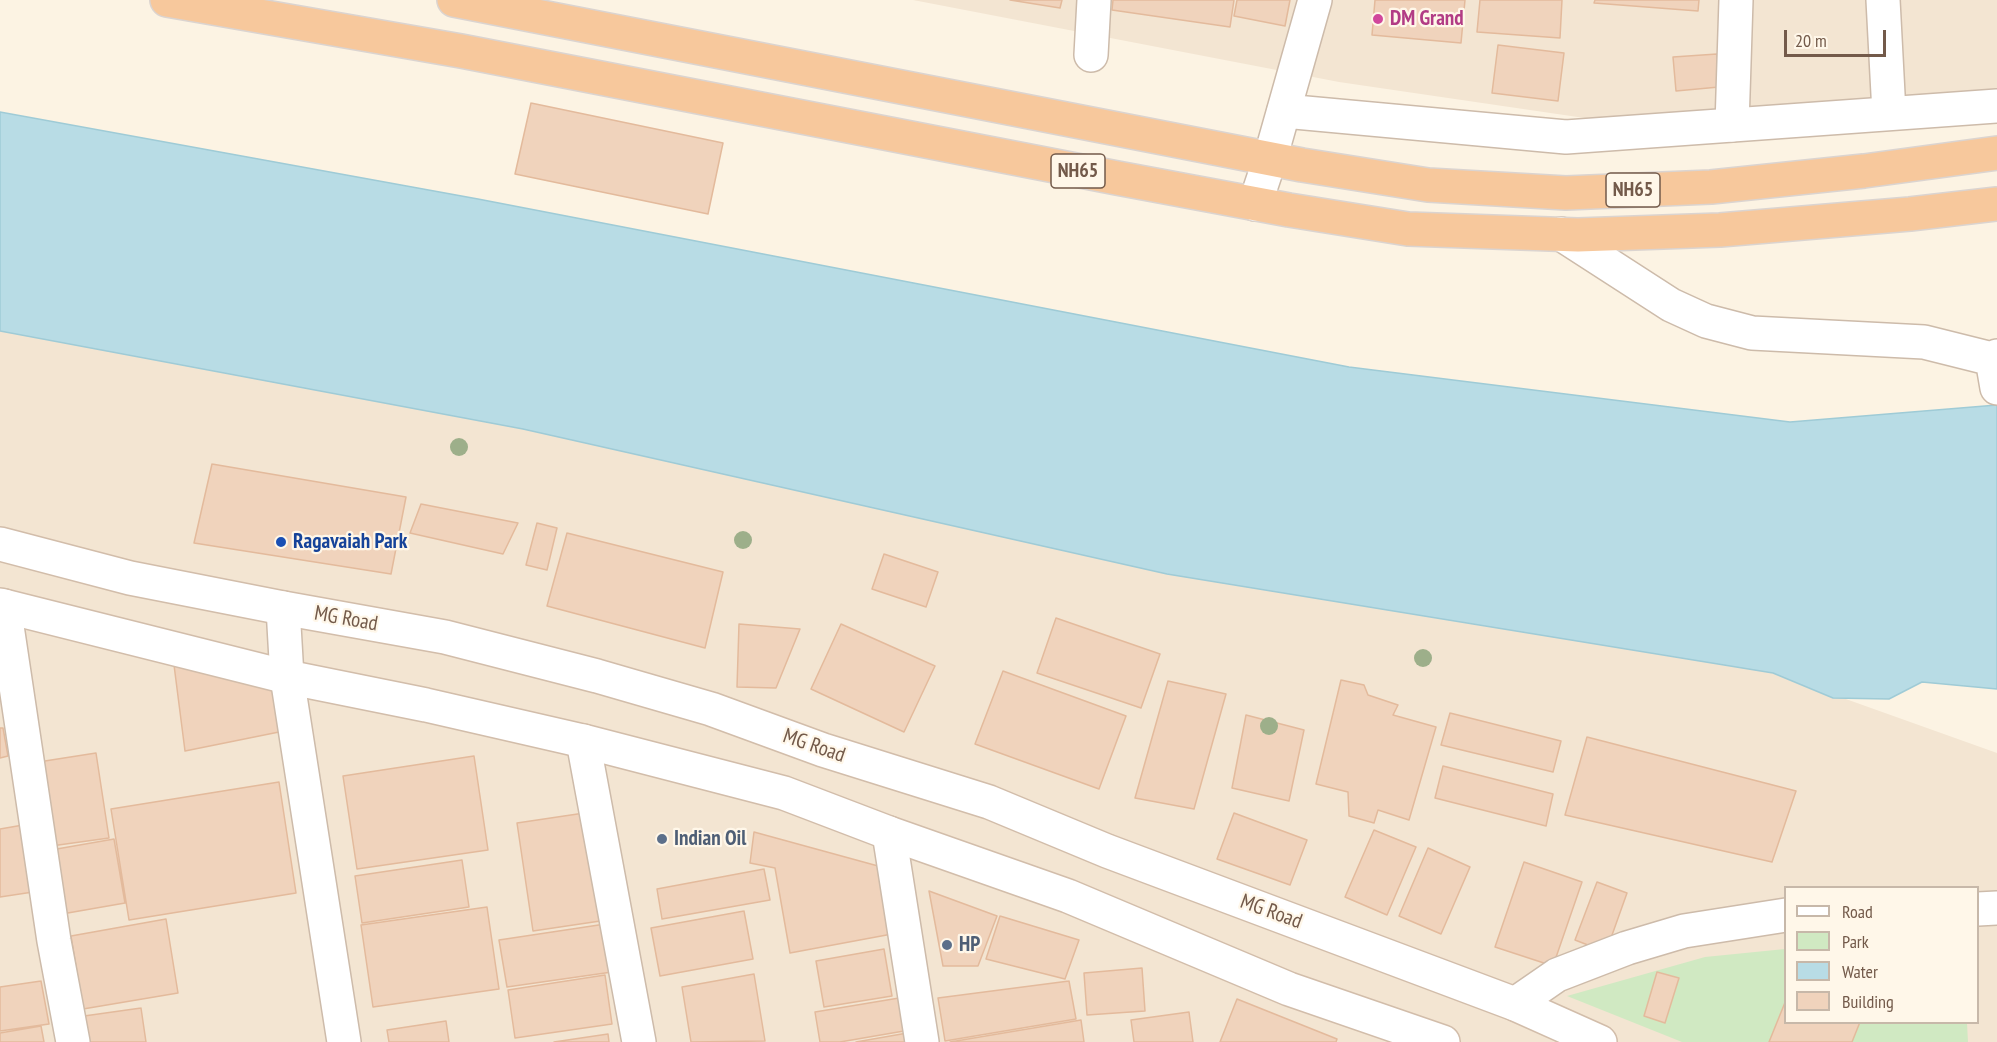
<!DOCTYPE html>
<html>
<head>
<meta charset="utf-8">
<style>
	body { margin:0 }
	#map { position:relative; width:1997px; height:1042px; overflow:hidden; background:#fcf3e3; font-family:"PT Sans Narrow",sans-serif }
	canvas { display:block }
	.legend { position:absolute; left:1784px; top:886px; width:195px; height:138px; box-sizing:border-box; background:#fff7e9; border:2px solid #c7b8a9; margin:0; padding:8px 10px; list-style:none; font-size:18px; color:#735a4a }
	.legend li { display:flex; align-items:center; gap:12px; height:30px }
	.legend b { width:30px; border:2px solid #c7b8a9 }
	.scale { position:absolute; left:1784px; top:30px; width:102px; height:27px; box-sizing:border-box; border:3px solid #735a4a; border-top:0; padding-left:8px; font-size:18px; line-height:21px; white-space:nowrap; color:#735a4a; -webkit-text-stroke:4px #fff7e9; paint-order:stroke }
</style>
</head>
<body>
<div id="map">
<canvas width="1997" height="1042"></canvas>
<ul class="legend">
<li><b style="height:8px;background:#fff"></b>Road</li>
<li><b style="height:16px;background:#d0e9c2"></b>Park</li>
<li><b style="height:16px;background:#b8dce5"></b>Water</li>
<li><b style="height:16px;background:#f0d3bc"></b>Building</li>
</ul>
<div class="scale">20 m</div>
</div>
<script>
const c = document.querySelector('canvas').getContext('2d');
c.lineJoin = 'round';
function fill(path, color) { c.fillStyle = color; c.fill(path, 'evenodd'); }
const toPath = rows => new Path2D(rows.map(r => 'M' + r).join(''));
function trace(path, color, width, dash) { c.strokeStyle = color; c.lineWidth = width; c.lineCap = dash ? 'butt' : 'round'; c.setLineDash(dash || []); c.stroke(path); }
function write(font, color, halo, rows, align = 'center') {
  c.font = font + ' "PT Sans Narrow",sans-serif'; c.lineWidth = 4.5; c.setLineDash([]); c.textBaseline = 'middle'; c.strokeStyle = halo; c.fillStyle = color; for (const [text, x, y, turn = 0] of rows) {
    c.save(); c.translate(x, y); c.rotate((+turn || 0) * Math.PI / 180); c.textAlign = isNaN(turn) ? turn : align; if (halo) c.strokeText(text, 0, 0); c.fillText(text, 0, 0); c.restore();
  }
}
const residential = toPath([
	[913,0,1997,0,1997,89,1931,99,1605,121,1339,82],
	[0,331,523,429,1167,574,1773,673,1997,753,1997,1042,0,1042],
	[1786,888,1978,888,1978,1022,1786,1022]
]);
const green = toPath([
	[1785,949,1786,1022,1967,1023,1968,1042,1682,1042,1567,996,1705,957]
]);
const water = toPath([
	[0,112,478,199,1349,367,1790,422,1997,405,1997,689,1922,682,1889,699,1833,698,1773,673,1167,574,523,429,0,331,0,112]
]);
const building = toPath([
	[1010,0,1062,0,1060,8,1010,0],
	[1113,0,1234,0,1230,27,1112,10,1113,0],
	[1237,0,1290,0,1285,26,1234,16,1237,0],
	[1375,0,1465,0,1461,43,1372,35,1375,0],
	[1480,0,1562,0,1560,38,1477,32,1480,0],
	[1595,0,1699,0,1698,11,1594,3,1595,0],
	[1498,45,1564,53,1558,101,1492,93,1498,45],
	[1717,54,1719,87,1676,91,1673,57,1717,54],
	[531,103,723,143,708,214,515,174,531,103],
	[212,464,406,497,391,574,194,543,212,464],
	[421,504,518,523,503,554,410,533,421,504],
	[537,523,557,528,547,570,526,565,537,523],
	[567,533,723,572,705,648,547,606,567,533],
	[884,554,938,572,926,607,872,589,884,554],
	[1056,618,1160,654,1141,708,1037,673,1056,618],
	[739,624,800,629,776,688,737,687,739,624],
	[841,624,935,666,904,732,811,689,841,624],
	[174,665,272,687,279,732,185,751,174,665],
	[1003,671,1126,716,1099,789,975,744,1003,671],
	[1341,680,1364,685,1368,695,1398,705,1393,715,1436,727,1409,820,1378,810,1374,823,1349,816,1348,792,1316,784,1341,680],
	[1168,681,1226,694,1194,809,1135,798,1168,681],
	[1450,713,1561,741,1553,772,1441,745,1450,713],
	[1246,715,1304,730,1289,801,1232,788,1246,715],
	[0,728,3,728,8,756,0,758,0,728],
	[1587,737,1796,791,1772,862,1565,815,1587,737],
	[96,753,109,838,44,847,32,763,96,753],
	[474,756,488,850,357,869,343,776,474,756],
	[1443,766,1553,794,1546,826,1435,798,1443,766],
	[279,782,296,893,129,920,111,809,279,782],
	[591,812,607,920,533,931,517,823,591,812],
	[1234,813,1307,840,1290,885,1217,859,1234,813],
	[23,825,33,892,0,897,0,829,23,825],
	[1374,830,1416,847,1387,915,1345,897,1374,830],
	[754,832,878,866,892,934,790,953,775,868,750,863,754,832],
	[114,839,125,903,62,914,51,850,114,839],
	[1428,848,1470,867,1441,934,1399,916,1428,848],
	[462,860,469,907,362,923,355,876,462,860],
	[1524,862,1582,882,1553,966,1495,947,1524,862],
	[764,869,770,900,662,919,657,889,764,869],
	[1597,882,1627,893,1606,952,1575,940,1597,882],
	[929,891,997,916,978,966,943,966,929,891],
	[487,907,499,989,373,1007,361,925,487,907],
	[744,911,753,959,660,976,651,928,744,911],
	[1000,916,1079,940,1065,979,986,959,1000,916],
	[166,919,178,993,83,1009,71,936,166,919],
	[612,923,619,971,507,987,499,940,612,923],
	[884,949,892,996,824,1007,816,961,884,949],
	[1142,968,1145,1011,1087,1015,1084,973,1142,968],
	[1657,972,1679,978,1665,1023,1644,1016,1657,972],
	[754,974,765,1041,691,1042,682,987,754,974],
	[605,975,612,1024,515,1038,508,990,605,975],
	[41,981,49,1024,0,1031,0,987,41,981],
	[1069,981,1076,1019,945,1041,938,998,1069,981],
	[899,998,904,1031,840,1042,820,1042,815,1012,899,998],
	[1237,999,1337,1039,1336,1042,1220,1042,1237,999],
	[1786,1000,1786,1022,1860,1022,1852,1042,1769,1042,1786,1000],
	[141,1008,146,1042,80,1042,77,1017,141,1008],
	[1189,1012,1193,1042,1134,1042,1131,1020,1189,1012],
	[1081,1020,1084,1042,950,1042,1081,1020],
	[446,1021,449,1042,389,1042,387,1030,446,1021],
	[41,1026,44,1042,0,1042,0,1033,41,1026],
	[913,1032,914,1042,856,1042,913,1032],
	[608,1034,609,1042,554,1042,608,1034]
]);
const minor = toPath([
	[1883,0,1889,113],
	[1091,55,1094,0],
	[1732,125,1736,0],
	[1255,204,1270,159,1315,0],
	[1561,234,1671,305,1706,321,1752,333,1924,342,1992,359],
	[1997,356,1992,359,1997,388],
	[4,606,54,941,73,1042],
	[583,741,639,1042],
	[889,833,922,1042]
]);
const tertiary = toPath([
	[1284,111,1566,137,1997,106],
	[283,608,287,677,344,1042],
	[1978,909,1997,908],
	[1515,1004,1557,975,1627,948,1684,931,1786,915]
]);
const secondary = toPath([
	[0,544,130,578,283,608,445,637,597,676,711,709,823,750,989,802,1107,851,1515,1004,1600,1042],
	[0,605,287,677,426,705,583,741,784,793,889,833,1068,896,1289,989,1443,1042]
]);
const trunk = toPath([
	[167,0,461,51,1117,178,1289,210,1408,229,1578,235,1720,230,1910,214,1997,204],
	[454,0,1302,165,1428,185,1566,193,1711,187,1864,171,1997,153]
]);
const trees = [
	[459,447],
	[743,540],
	[1423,658],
	[1269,726]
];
const markers = [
	[1378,19,6,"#d1479c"],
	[281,542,6,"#1a4fb4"],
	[662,839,6,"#5c6f8a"],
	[947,945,6,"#5c6f8a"]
];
const shields = [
	[1078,171,54],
	[1633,190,54]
];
const shieldNames = [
	["NH65",1078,171],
	["NH65",1633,190]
];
const hotelNames = [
	["DM Grand",1390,19]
];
const transitNames = [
	["Ragavaiah Park",293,542]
];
const streetNames = [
	["MG Road",346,619,10],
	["MG Road",814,746,19],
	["MG Road",1271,912,20]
];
const serviceNames = [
	["Indian Oil",674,839],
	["HP",959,945]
];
fill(residential, '#f3e5d2');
fill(green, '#d0e9c2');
fill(water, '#b8dce5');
trace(water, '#9fcbd6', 1.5);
fill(building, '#f0d3bc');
trace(building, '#e3ba9c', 1.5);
trace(minor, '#cdbbaa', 36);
trace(tertiary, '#cdbbaa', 36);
trace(secondary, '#d2bdaa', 36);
trace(trunk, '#dbd4d0', 36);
trace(minor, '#fff', 33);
trace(tertiary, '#fff', 33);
trace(secondary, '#fff', 33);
trace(trunk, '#f7c89c', 33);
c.fillStyle = '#9daf8a';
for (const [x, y] of trees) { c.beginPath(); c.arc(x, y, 9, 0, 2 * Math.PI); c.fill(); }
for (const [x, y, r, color] of markers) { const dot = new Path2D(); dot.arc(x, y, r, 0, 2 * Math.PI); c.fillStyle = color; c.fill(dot); trace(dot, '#fff7e9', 2); }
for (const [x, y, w] of shields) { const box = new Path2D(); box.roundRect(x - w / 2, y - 17, w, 34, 4.5); c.fillStyle = '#fff7e9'; c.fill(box); trace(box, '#735a4a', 1.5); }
write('bold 20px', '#735a4a', null, shieldNames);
write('bold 21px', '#b23c85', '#fff7e9', hotelNames, 'left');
write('bold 21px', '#164399', '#fff7e9', transitNames, 'left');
write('21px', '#735a4a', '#fff7e9', streetNames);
write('bold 21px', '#4e5e75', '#fff7e9', serviceNames, 'left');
</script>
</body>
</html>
